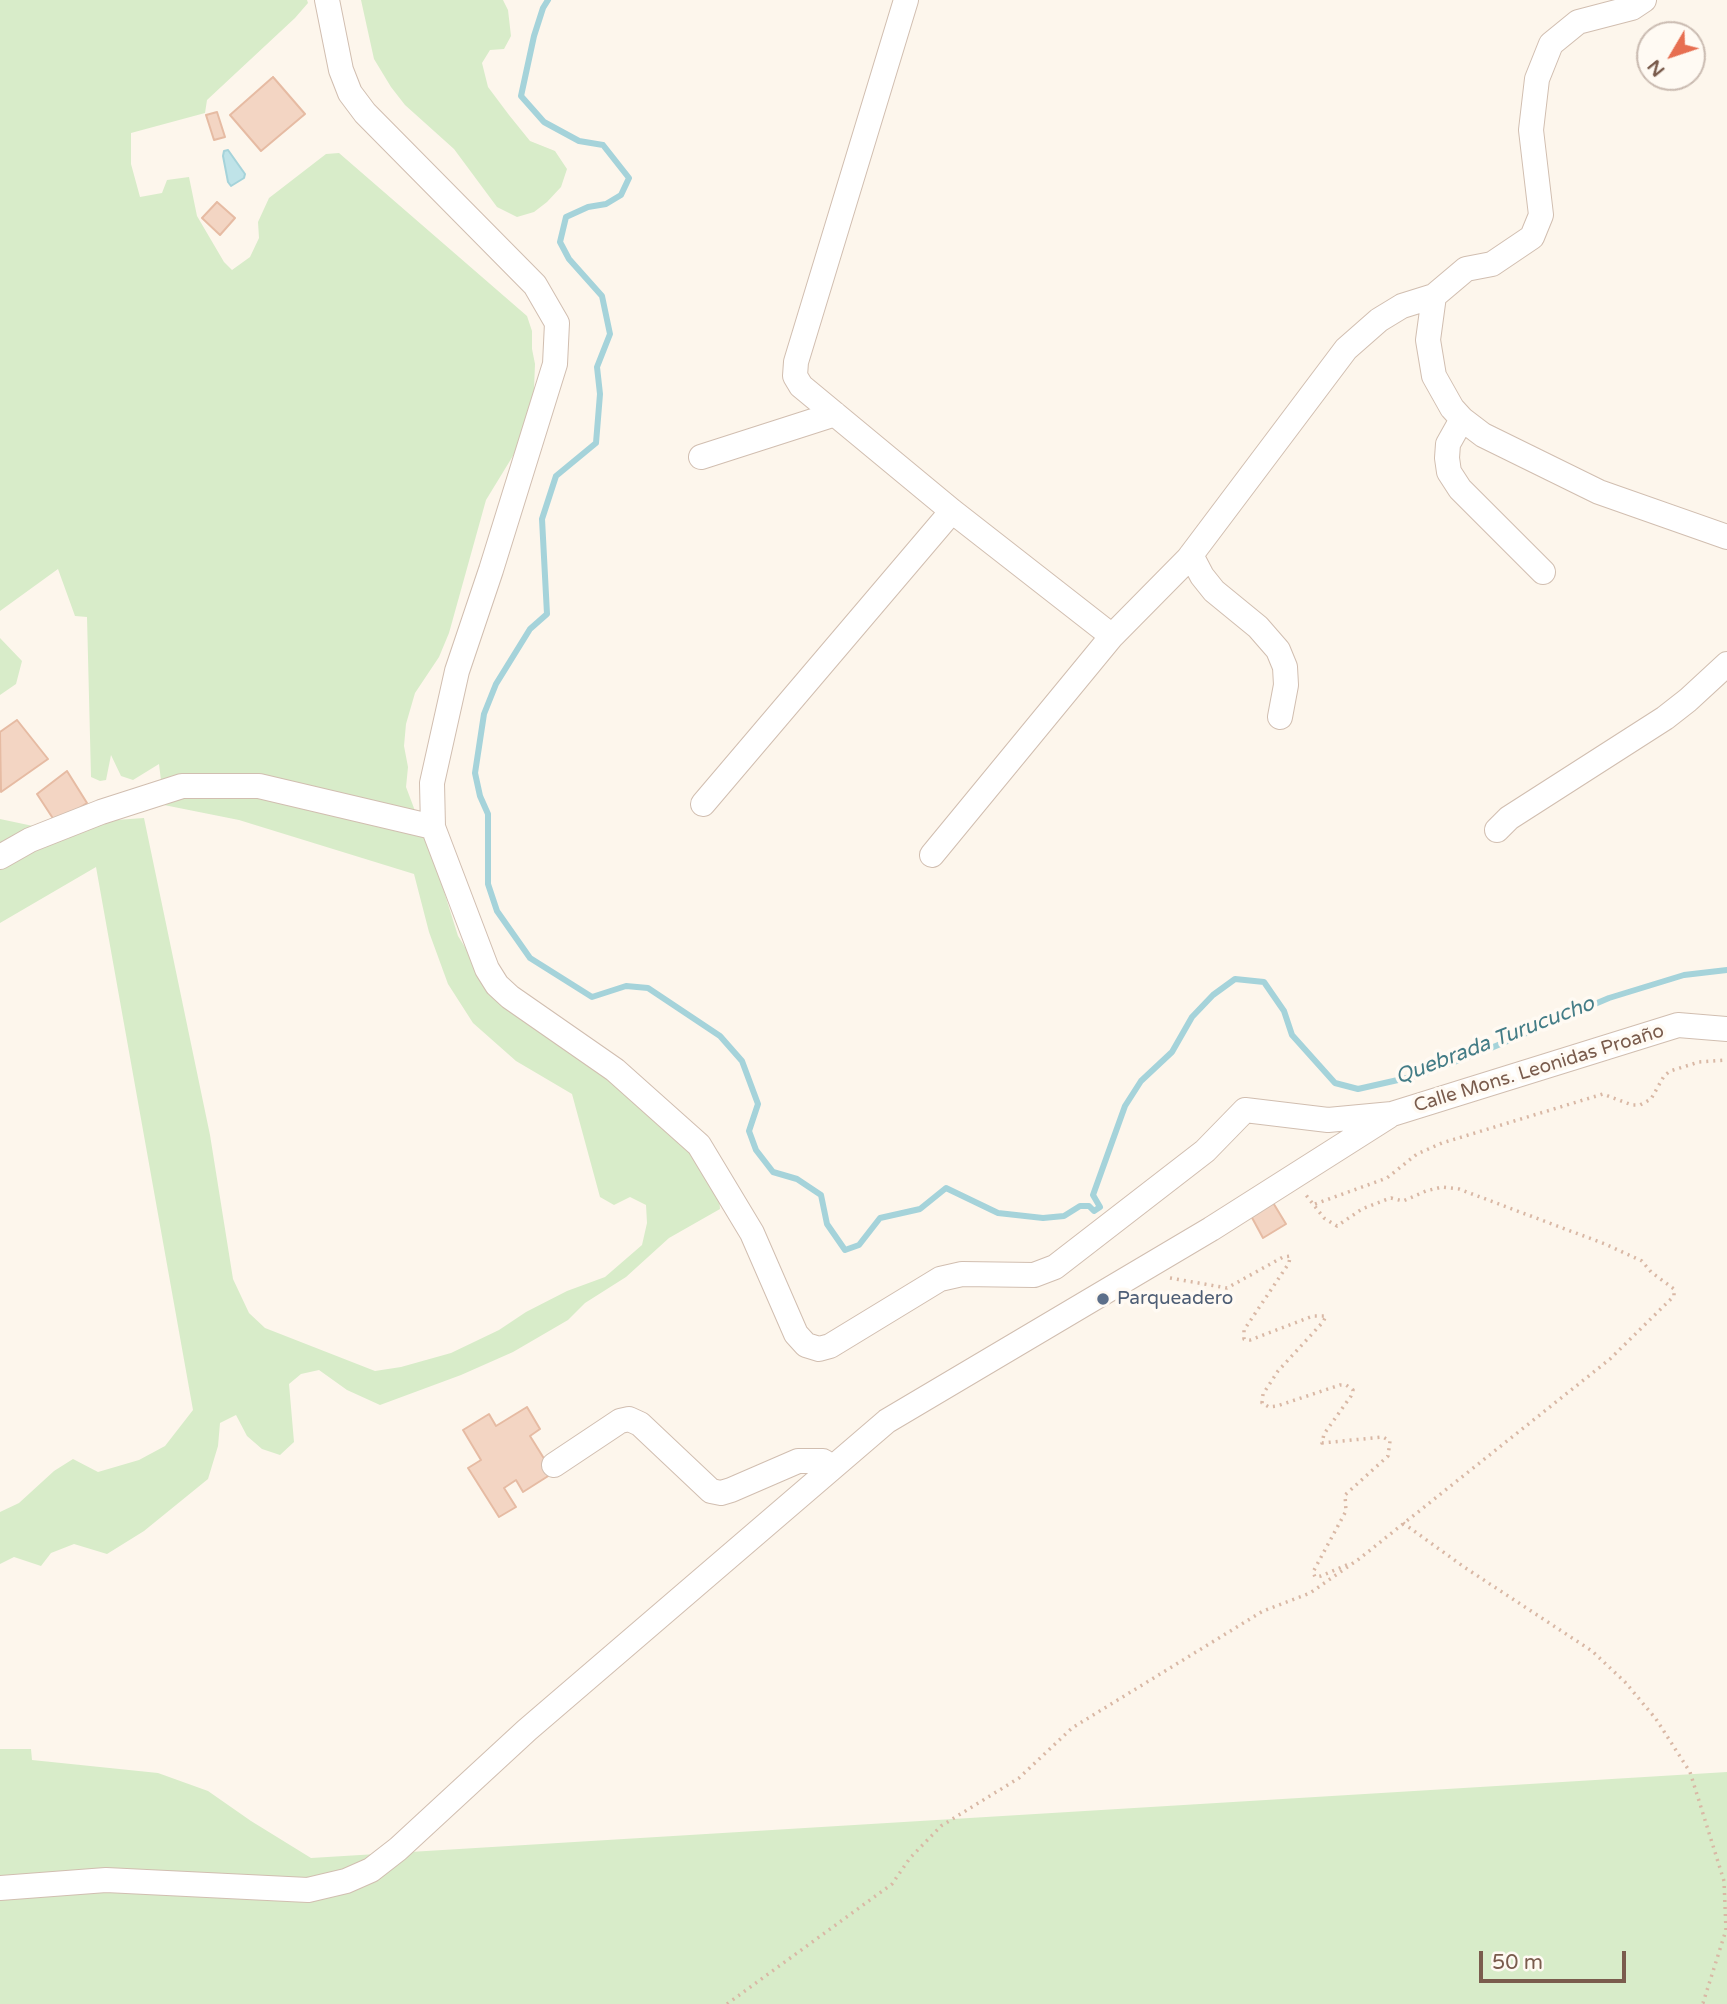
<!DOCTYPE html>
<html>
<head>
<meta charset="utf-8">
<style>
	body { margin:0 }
	#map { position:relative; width:1727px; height:2004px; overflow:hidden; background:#fdf6ec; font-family:"Varela Round",sans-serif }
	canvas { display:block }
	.north { position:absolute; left:1636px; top:21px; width:70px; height:70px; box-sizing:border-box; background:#fffaf3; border:2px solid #cabbb1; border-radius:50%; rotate:231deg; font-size:19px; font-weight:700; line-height:28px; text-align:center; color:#7a5c4d }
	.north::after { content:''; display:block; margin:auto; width:24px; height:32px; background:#e76f51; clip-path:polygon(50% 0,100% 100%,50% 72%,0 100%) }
	.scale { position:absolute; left:1479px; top:1951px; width:147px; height:32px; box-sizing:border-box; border:4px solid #7a5c4d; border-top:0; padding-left:9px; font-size:21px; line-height:24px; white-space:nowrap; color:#7a5c4d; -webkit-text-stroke:5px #fffaf3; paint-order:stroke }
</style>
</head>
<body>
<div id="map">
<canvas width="1727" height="2004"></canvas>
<div class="north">N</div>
<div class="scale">50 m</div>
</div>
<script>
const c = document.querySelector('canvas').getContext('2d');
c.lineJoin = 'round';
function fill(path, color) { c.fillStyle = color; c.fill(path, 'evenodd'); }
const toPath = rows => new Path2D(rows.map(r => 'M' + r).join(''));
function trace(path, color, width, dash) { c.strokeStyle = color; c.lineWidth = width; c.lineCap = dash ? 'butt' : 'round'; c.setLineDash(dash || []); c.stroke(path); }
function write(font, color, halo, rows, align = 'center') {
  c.font = font + ' "Varela Round",sans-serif'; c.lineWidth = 7; c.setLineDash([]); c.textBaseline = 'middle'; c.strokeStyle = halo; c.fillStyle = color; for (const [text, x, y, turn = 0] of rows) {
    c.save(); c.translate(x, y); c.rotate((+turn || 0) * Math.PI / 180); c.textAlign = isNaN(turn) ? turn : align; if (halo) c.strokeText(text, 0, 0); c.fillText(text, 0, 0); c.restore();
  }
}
const green = toPath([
	[0,0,307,0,308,3,295,18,207,100,205,113,131,133,131,164,140,197,162,193,167,180,189,177,197,216,224,262,232,270,250,257,259,238,258,222,269,198,326,154,339,153,527,316,532,331,532,349,535,364,533,414,519,446,486,500,449,633,439,657,415,693,406,724,404,746,408,767,406,787,437,869,458,936,470,955,614,1071,664,1123,718,1184,720,1209,669,1238,626,1277,585,1303,568,1320,513,1352,461,1375,380,1405,347,1390,319,1370,301,1374,289,1384,294,1442,280,1455,262,1449,247,1436,236,1415,220,1423,218,1446,208,1479,144,1531,107,1554,74,1544,51,1553,41,1566,14,1557,0,1564,0,1512,19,1503,54,1471,73,1459,98,1472,139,1460,165,1446,193,1410,96,867,0,923,0,819,33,826,144,818,210,1135,233,1279,249,1313,265,1328,375,1371,401,1367,451,1353,499,1330,526,1312,567,1291,605,1277,642,1245,647,1223,646,1205,630,1197,614,1205,600,1197,572,1094,516,1061,473,1023,448,984,429,932,414,874,239,820,164,805,159,764,133,780,121,776,111,755,106,780,100,781,91,777,87,617,75,616,58,569,0,611],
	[361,0,503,0,508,10,511,36,504,49,490,50,482,63,488,87,509,115,530,141,555,151,567,169,561,187,547,202,534,212,517,217,497,207,454,149,405,105,391,87,374,59],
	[0,638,22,661,16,684,0,695],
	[0,1749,31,1749,32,1760,158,1773,208,1791,251,1821,311,1858,1727,1772,1727,2004,0,2004]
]);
const water = toPath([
	[228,150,245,174,244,178,231,186,228,182,223,156,224,151,228,150]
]);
const stream = toPath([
	[548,0,543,8,534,36,521,96,544,122,579,141,603,145,629,178,621,195,606,204,588,207,566,217,560,242,569,259,602,296,610,334,597,367,600,394,596,443,556,476,542,519,547,614,530,629,496,684,484,714,475,773,480,796,488,814,488,884,497,911,530,958,592,997,626,986,648,988,720,1036,742,1061,758,1104,749,1131,756,1150,773,1172,797,1179,821,1195,827,1224,845,1250,859,1245,880,1218,920,1209,946,1188,998,1213,1043,1218,1064,1216,1080,1206,1089,1206,1094,1211,1100,1207,1093,1195,1125,1106,1141,1081,1172,1052,1192,1017,1213,995,1235,979,1264,982,1284,1011,1292,1035,1335,1083,1358,1089,1420,1075,1491,1048,1609,998,1684,975,1727,970]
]);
const building = toPath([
	[273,77,305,114,261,151,230,115,273,77],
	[217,112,225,137,214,140,206,115,217,112],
	[217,202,235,218,220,235,202,218,217,202],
	[17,720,48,759,1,792,0,732,17,720],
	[67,771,87,803,56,823,37,794,67,771],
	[1272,1201,1286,1224,1263,1238,1250,1214,1272,1201],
	[527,1407,540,1429,530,1436,553,1473,523,1492,516,1480,504,1488,516,1507,499,1517,468,1468,481,1460,463,1430,489,1414,496,1426,527,1407]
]);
const path = toPath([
	[1315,1204,1387,1178,1417,1154,1442,1143,1603,1094,1632,1105,1640,1105,1651,1099,1664,1076,1670,1071,1699,1062,1727,1060],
	[1170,1278,1227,1288,1283,1257,1290,1256,1289,1263,1244,1330,1244,1339,1250,1340,1313,1316,1326,1316,1323,1322,1278,1371,1263,1394,1262,1403,1269,1407,1277,1406,1340,1385,1346,1385,1353,1390,1351,1396,1324,1434,1322,1443,1383,1437,1390,1441,1388,1456,1345,1495,1346,1511,1313,1572,1315,1577,1321,1576,1351,1563],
	[1403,1523,1464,1567,1592,1651,1625,1682,1656,1719,1690,1772,1724,1881,1726,1930,1703,2003,1701,2004],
	[727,2004,892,1884,910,1858,941,1826,1019,1778,1072,1728,1263,1611,1310,1593,1359,1559,1610,1359,1674,1296,1674,1289,1651,1272,1642,1261,1605,1244,1459,1189,1442,1187,1426,1191,1403,1201,1391,1198,1385,1200,1362,1209,1337,1226,1324,1218,1306,1195]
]);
const minor = toPath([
	[327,0,341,70,350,93,365,113,535,285,557,323,555,364,491,570,457,671,432,783,433,827,487,969,497,985,510,997,615,1070,699,1145,752,1233,796,1334,806,1345,819,1349,830,1346,940,1279,962,1274,1034,1275,1055,1267,1205,1151,1245,1110,1328,1120,1392,1114,1678,1025,1727,1029],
	[906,0,796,362,795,376,801,386,952,511,1112,636,1188,559,1346,349,1379,320,1402,306,1434,296,1466,269,1492,264,1532,237,1541,215,1531,130,1537,79,1551,44,1578,22,1632,8,1644,0],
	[1434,296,1428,340,1434,376,1452,408,1462,419,1483,435,1599,492,1727,537],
	[1462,419,1448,444,1447,458,1449,472,1460,489,1543,572],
	[701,457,835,414],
	[1191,555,1202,576,1214,591,1258,627,1278,650,1285,667,1286,685,1280,717],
	[703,804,952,511],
	[1497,830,1509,818,1665,718,1688,700,1727,664],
	[932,855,1112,636],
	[0,857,30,840,101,812,182,786,259,786,433,827],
	[554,1465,620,1421,629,1419,640,1424,711,1491,721,1493,731,1490,798,1461,823,1461,832,1467],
	[0,1888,106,1880,308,1890,346,1881,371,1870,398,1849,527,1730,887,1421,1211,1229,1389,1116]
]);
const markers = [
	[1103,1299,7,"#5c6f8a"]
];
const streetNames = [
	["Calle Mons. Leonidas Proaño",1539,1069,-17]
];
const serviceNames = [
	["Parqueadero",1117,1299]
];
const waterNames = [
	["Quebrada Turucucho",1495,1041,-21]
];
fill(green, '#d8ecc9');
fill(water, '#bfe3e8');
trace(water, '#a5d3da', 2);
trace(stream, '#a5d3da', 6);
fill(building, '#f3d5c3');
trace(building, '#e6bba3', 2);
trace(minor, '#d1beb0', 26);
trace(path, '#d9b8a5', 3.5, [2, 5]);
trace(minor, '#fff', 24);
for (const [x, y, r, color] of markers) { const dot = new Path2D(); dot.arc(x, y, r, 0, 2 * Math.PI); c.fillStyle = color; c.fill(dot); trace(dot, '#fffaf3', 2.5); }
write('19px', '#7a5c4d', '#fffaf3', streetNames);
write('19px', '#4e5e75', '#fffaf3', serviceNames, 'left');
write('italic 21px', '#437c86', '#fffaf3', waterNames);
</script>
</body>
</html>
